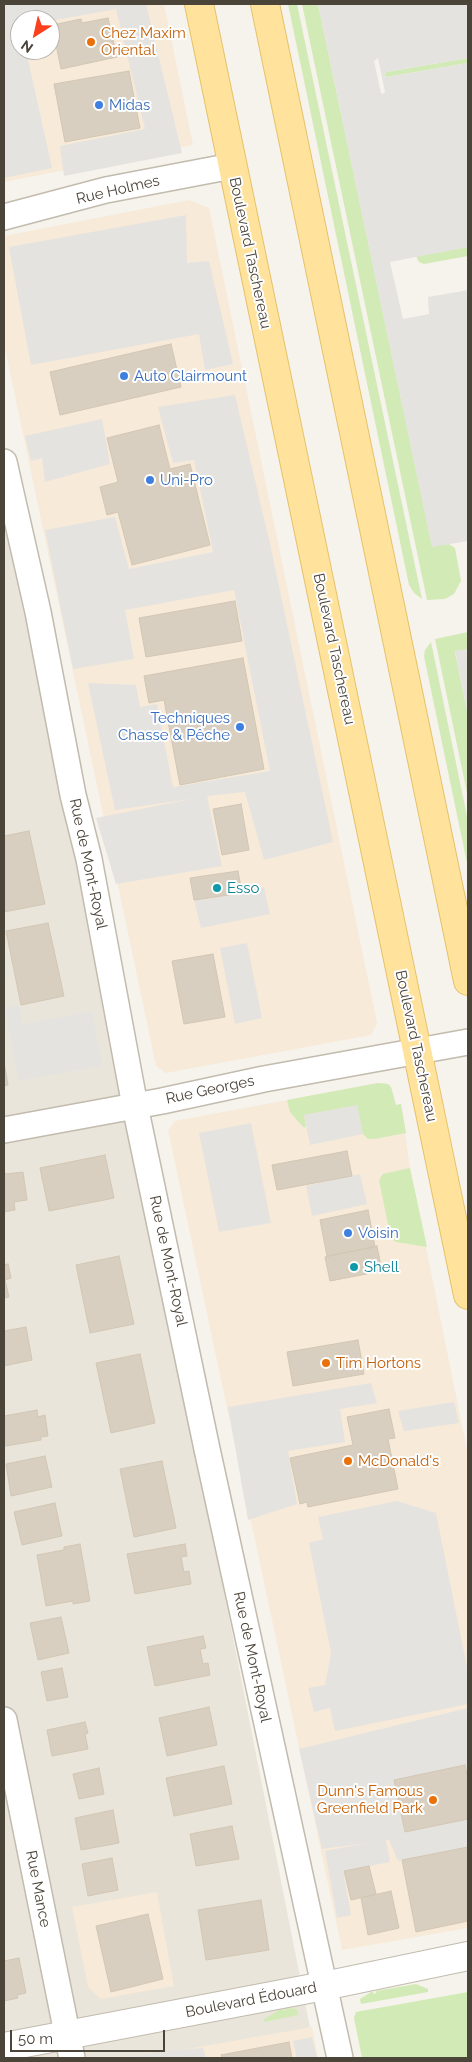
<!DOCTYPE html>
<html>
<head>
<meta charset="utf-8">
<style>
	body { margin:0 }
	#map { position:relative; width:472px; height:2062px; overflow:hidden; background:#f6f3ec; font-family:Raleway,sans-serif }
	canvas { display:block }
	.frame { position:absolute; inset:0; border:5px solid #4b4439; pointer-events:none }
	.north { position:absolute; left:10px; top:10px; width:50px; height:50px; box-sizing:border-box; background:#fff; border:1px solid #b7b4b0; border-radius:50%; rotate:215deg; font-size:14px; font-weight:700; line-height:20px; text-align:center; color:#4b4439 }
	.north::after { content:''; display:block; margin:auto; width:18px; height:22px; background:#fc3f1d; clip-path:polygon(50% 0,100% 100%,50% 72%,0 100%) }
	.scale { position:absolute; left:10px; top:2030px; width:155px; height:22px; box-sizing:border-box; border:2px solid #4b4439; border-top:0; padding-left:6px; font-size:15px; line-height:18px; white-space:nowrap; color:#4b4439; -webkit-text-stroke:4px #fff; paint-order:stroke }
</style>
</head>
<body>
<div id="map">
<canvas width="472" height="2062"></canvas>
<div class="frame"></div>
<div class="north">N</div>
<div class="scale">50 m</div>
</div>
<script>
const c = document.querySelector('canvas').getContext('2d');
c.lineJoin = 'round';
function fill(path, color) { c.fillStyle = color; c.fill(path, 'evenodd'); }
const toPath = rows => new Path2D(rows.map(r => 'M' + r).join(''));
function trace(path, color, width, dash) { c.strokeStyle = color; c.lineWidth = width; c.lineCap = dash ? 'butt' : 'round'; c.setLineDash(dash || []); c.stroke(path); }
function write(font, color, halo, rows, align = 'center') {
  c.font = font + ' Raleway,sans-serif'; c.lineWidth = 4; c.setLineDash([]); c.textBaseline = 'middle'; c.strokeStyle = halo; c.fillStyle = color; for (const [text, x, y, turn = 0] of rows) {
    c.save(); c.translate(x, y); c.rotate((+turn || 0) * Math.PI / 180); c.textAlign = isNaN(turn) ? turn : align; if (halo) c.strokeText(text, 0, 0); c.fillText(text, 0, 0); c.restore();
  }
}
const residential = toPath([
	[4,478,316,2058,4,2058]
]);
const commercial = toPath([
	[4,4,164,4,193,145,4,182],
	[20,20,50,20,50,50,20,50],
	[189,200,209,208,377,1023,371,1035,166,1073,156,1066,4,344,4,236],
	[378,1083,388,1084,391,1087,396,1105,401,1104,410,1168,468,1455,468,1928,342,1950,168,1130,175,1121],
	[157,1892,174,1986,101,1999,88,1987,72,1907],
	[312,2027,318,2058,136,2058]
]);
const green = toPath([
	[288,4,297,4,422,599,414,593,409,585],
	[302,4,318,4,432,546,449,544,455,548,461,581,454,594,445,599,427,600],
	[468,58,468,63,387,77,384,75,386,72],
	[468,247,468,256,424,264,419,262,416,256],
	[468,632,468,649,455,652,468,715,468,798,435,639],
	[431,642,468,821,468,868,424,656,425,650],
	[378,1083,388,1084,391,1087,396,1105,401,1104,406,1133,374,1139,368,1139,363,1134,357,1106,304,1115,306,1126,304,1128,290,1112,287,1100],
	[410,1168,427,1247,396,1242,391,1239,379,1180,383,1174],
	[416,1984,428,1989,428,1992,361,2004,360,1999,371,1992,373,1992,374,1994,376,1993,376,1991],
	[468,1992,468,2058,362,2058,354,2018,356,2012],
	[286,2008,297,2009,298,2015,264,2022,263,2020,279,2010,286,2010]
]);
const parking = toPath([
	[4,4,146,4,182,153,64,176,60,146,145,129,116,9,50,21,20,20,20,50,26,50,52,168,4,178],
	[318,4,468,4,468,58,386,72,384,75,387,77,468,63,468,247,390,262,403,319,429,314,428,297,468,290,468,541,432,547],
	[378,58,385,92,383,94,381,93,374,61],
	[186,215,187,263,209,261,233,364,205,370,199,334,31,365,9,247],
	[235,395,270,544,333,842,264,860,245,792,207,796,222,866,116,884,96,818,191,799,115,810,88,683,136,685,140,707,157,704,173,787,270,771,234,590,125,610,134,659,73,669,45,530,115,517,129,569,213,552,194,460,173,463,158,407],
	[102,419,110,464,45,482,42,458,31,461,25,436],
	[468,649,468,715,455,651],
	[264,887,270,914,201,928,194,900,242,893],
	[247,943,262,1018,235,1024,220,948],
	[19,1005,23,1024,92,1011,102,1066,18,1081,5,1008],
	[357,1105,363,1134,310,1145,304,1115],
	[251,1123,271,1223,219,1232,199,1133],
	[360,1174,367,1204,312,1216,306,1186],
	[371,1383,377,1403,340,1409,345,1442,288,1451,297,1504,248,1520,228,1407],
	[454,1402,459,1423,404,1431,398,1411],
	[397,1501,436,1513,468,1672,468,1704,335,1731,330,1708,314,1712,308,1688,325,1685,331,1653,309,1543,323,1539,318,1517],
	[468,1708,468,1780,465,1765,394,1780,405,1832,468,1819,468,1847,398,1861,389,1840,386,1840,390,1862,343,1871,351,1915,337,1918,325,1851,366,1843,322,1849,299,1749],
	[312,2037,317,2058,297,2058,293,2041],
	[203,2048,206,2058,125,2058,166,2051]
]);
const building = toPath([
	[108,18,117,57,61,69,52,25,81,19,82,23,108,18],
	[129,71,140,128,65,142,54,84,129,71],
	[171,344,181,387,60,415,50,372,171,344],
	[159,425,170,469,190,464,210,545,132,565,118,512,107,515,100,487,118,482,107,438,159,425],
	[235,601,242,641,146,657,139,618,235,601],
	[243,658,264,769,180,785,164,700,149,703,144,676,243,658],
	[241,804,249,850,222,855,213,809,241,804],
	[29,831,45,904,4,912,4,836,29,831],
	[238,871,242,893,194,900,190,878,238,871],
	[48,923,64,996,21,1005,6,931,48,923],
	[213,954,225,1017,184,1024,172,961,213,954],
	[4,1062,8,1085,4,1086,4,1062],
	[347,1151,352,1176,277,1190,272,1165,347,1151],
	[105,1155,114,1198,49,1211,40,1168,105,1155],
	[4,1172,6,1174,23,1172,27,1200,14,1202,15,1210,4,1212,4,1172],
	[368,1210,375,1247,327,1256,320,1220,368,1210],
	[377,1246,382,1271,330,1281,325,1257,377,1246],
	[119,1256,134,1324,90,1333,76,1265,119,1256],
	[8,1264,11,1278,5,1280,9,1297,4,1298,4,1265,8,1264],
	[26,1327,32,1360,4,1366,4,1331,26,1327],
	[358,1340,364,1374,293,1386,287,1352,358,1340],
	[140,1354,155,1423,111,1433,96,1363,140,1354],
	[389,1409,395,1438,388,1439,398,1489,308,1507,307,1502,300,1504,290,1458,353,1445,347,1417,389,1409],
	[37,1410,38,1417,45,1415,48,1436,41,1437,41,1440,6,1446,4,1444,4,1416,37,1410],
	[45,1456,52,1487,11,1496,6,1464,45,1456],
	[162,1461,176,1528,134,1537,120,1469,162,1461],
	[55,1503,62,1536,22,1545,14,1512,55,1503],
	[80,1544,90,1601,73,1604,73,1601,46,1606,37,1555,64,1550,64,1547,80,1544],
	[185,1544,187,1556,181,1557,184,1572,189,1571,191,1584,135,1594,127,1554,185,1544],
	[61,1617,69,1653,38,1660,30,1623,61,1617],
	[203,1636,206,1648,200,1649,203,1664,208,1663,210,1675,155,1686,147,1647,203,1636],
	[62,1668,68,1697,47,1701,41,1672,62,1668],
	[209,1707,217,1745,167,1756,159,1718,209,1707],
	[85,1722,88,1733,85,1734,88,1749,52,1756,47,1730,85,1722],
	[465,1765,468,1780,468,1819,405,1832,394,1780,465,1765],
	[224,1766,232,1804,174,1816,166,1778,224,1766],
	[99,1768,104,1794,79,1799,73,1774,99,1768],
	[113,1810,119,1843,81,1850,75,1818,113,1810],
	[232,1826,239,1859,196,1866,190,1834,232,1826],
	[468,1847,468,1921,416,1932,402,1860,468,1847],
	[112,1858,118,1890,88,1896,82,1864,112,1858],
	[369,1866,376,1894,351,1900,344,1871,369,1866],
	[391,1891,399,1928,368,1935,361,1898,391,1891],
	[261,1900,269,1950,206,1960,198,1910,261,1900],
	[148,1914,163,1979,111,1992,96,1926,148,1914],
	[19,1958,26,1993,17,1995,18,1998,4,2001,4,1961,19,1958],
	[289,2042,292,2058,222,2058,221,2055,289,2042]
]);
const minor = toPath([
	[4,217,106,190,232,166],
	[4,462,38,612,73,795,89,859,135,1106,207,1449,340,2058],
	[4,1130,162,1101,264,1079,468,1042],
	[4,1720,72,2058]
]);
const tertiary = toPath([
	[4,2047,324,1986,468,1956]
]);
const primary = toPath([
	[199,4,468,1295],
	[265,4,468,981]
]);
const markers = [
	[91,42,5,"#e8710a"],
	[99,105,5,"#3f7fe0"],
	[124,376,5,"#3f7fe0"],
	[150,480,5,"#3f7fe0"],
	[240,727,5,"#3f7fe0"],
	[217,888,5,"#0f9aa8"],
	[348,1233,5,"#3f7fe0"],
	[354,1267,5,"#0f9aa8"],
	[326,1363,5,"#e8710a"],
	[348,1461,5,"#e8710a"],
	[433,1800,5,"#e8710a"]
];
const foodNames = [
	["Chez Maxim",101,33],
	["Oriental",101,50],
	["Tim Hortons",336,1363],
	["McDonald's",358,1461],
	["Dunn's Famous",423,1791,"right"],
	["Greenfield Park",423,1808,"right"]
];
const shopNames = [
	["Midas",109,105],
	["Auto Clairmount",134,376],
	["Uni-Pro",160,480],
	["Techniques",230,718,"right"],
	["Chasse & Pêche",230,735,"right"],
	["Voisin",358,1233]
];
const streetNames = [
	["Rue Holmes",118,190,-13],
	["Boulevard Taschereau",250,253,78],
	["Boulevard Taschereau",334,649,78],
	["Rue de Mont-Royal",88,864,78],
	["Boulevard Taschereau",416,1046,78],
	["Rue Georges",210,1090,-12],
	["Rue de Mont-Royal",168,1261,78],
	["Rue de Mont-Royal",252,1657,78],
	["Rue Mance",38,1889,79],
	["Boulevard Édouard",251,2000,-11]
];
const cultureNames = [
	["Esso",227,888],
	["Shell",364,1267]
];
fill(residential, '#eae5da');
fill(commercial, '#f7ead8');
fill(green, '#d2eab5');
fill(parking, '#e5e3e0');
fill(building, '#d8cfc1');
trace(building, '#d3c7b4', 1);
trace(minor, '#c2bbae', 28);
trace(tertiary, '#c2bbae', 30);
trace(primary, '#e6c16a', 30);
trace(minor, '#fff', 25);
trace(tertiary, '#fff', 28);
trace(primary, '#ffe39c', 28);
for (const [x, y, r, color] of markers) { const dot = new Path2D(); dot.arc(x, y, r, 0, 2 * Math.PI); c.fillStyle = color; c.fill(dot); trace(dot, '#fff', 2); }
write('15px', '#c56008', '#fff', foodNames, 'left');
write('15px', '#366cbe', '#fff', shopNames, 'left');
write('15px', '#4b4439', '#fff', streetNames);
write('15px', '#0d838f', '#fff', cultureNames, 'left');
</script>
</body>
</html>
